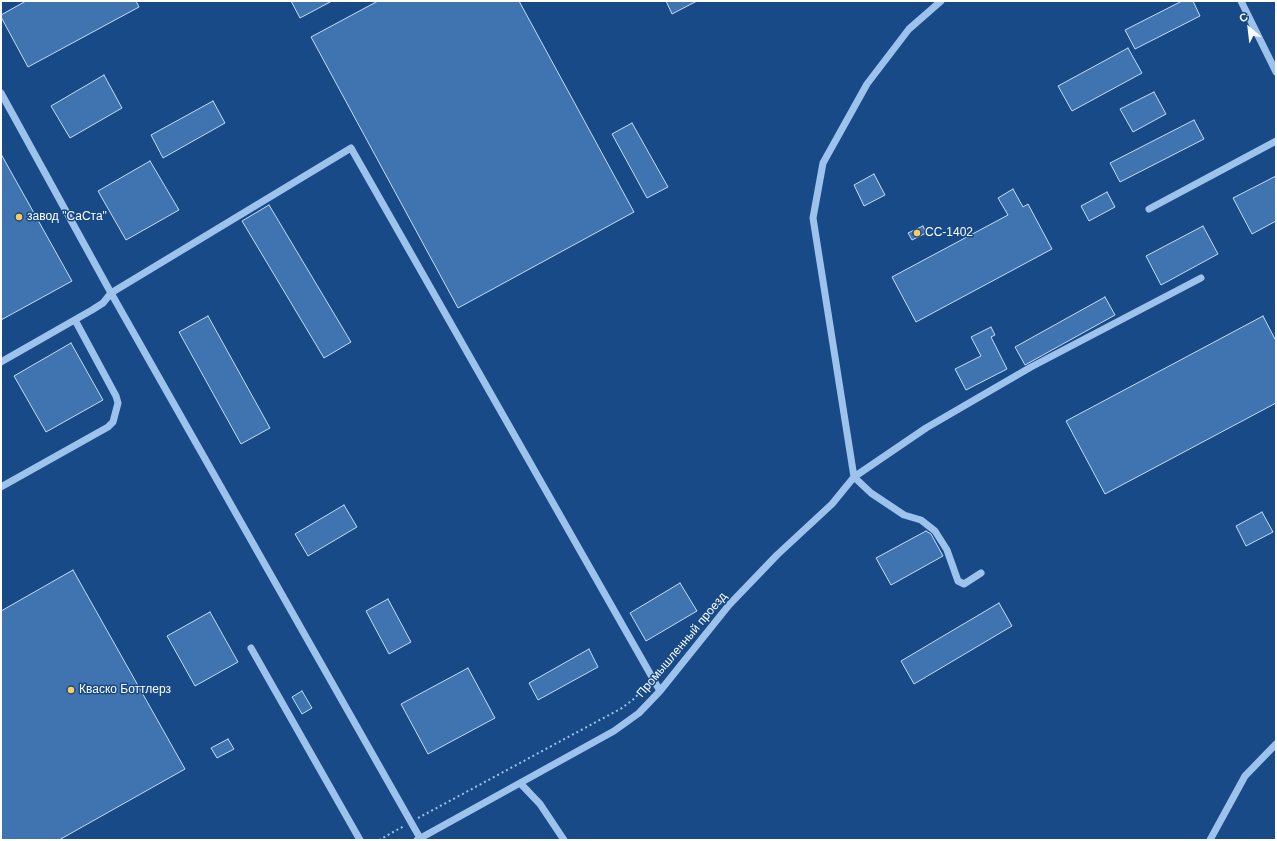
<!DOCTYPE html>
<html>
<head>
<meta charset="utf-8">
<style>
	body { margin:0 }
	#map { position:relative; width:1277px; height:841px; overflow:hidden; background:#174a86; font-family:Helvetica,sans-serif }
	canvas { display:block }
	.frame { position:absolute; inset:0; border:2px solid #fff; pointer-events:none }
	.north { position:absolute; left:1229px; top:8px; width:40px; height:40px; -webkit-text-stroke:3px #174a86; paint-order:stroke; rotate:332deg; font-size:11px; font-weight:700; line-height:16px; text-align:center; color:#fff }
	.north::after { content:''; display:block; margin:auto; width:14px; height:18px; background:#fff; clip-path:polygon(50% 0,100% 100%,50% 72%,0 100%) }
</style>
</head>
<body>
<div id="map">
<canvas width="1277" height="841"></canvas>
<div class="frame"></div>
<div class="north">С</div>
</div>
<script>
const c = document.querySelector('canvas').getContext('2d');
c.lineJoin = 'round';
function fill(path, color) { c.fillStyle = color; c.fill(path, 'evenodd'); }
const toPath = rows => new Path2D(rows.map(r => 'M' + r).join(''));
function trace(path, color, width, dash) { c.strokeStyle = color; c.lineWidth = width; c.lineCap = dash ? 'butt' : 'round'; c.setLineDash(dash || []); c.stroke(path); }
function write(font, color, halo, rows, align = 'center') {
  c.font = font + ' Helvetica,sans-serif'; c.lineWidth = 3; c.setLineDash([]); c.textBaseline = 'middle'; c.strokeStyle = halo; c.fillStyle = color; for (const [text, x, y, turn = 0] of rows) {
    c.save(); c.translate(x, y); c.rotate((+turn || 0) * Math.PI / 180); c.textAlign = isNaN(turn) ? turn : align; if (halo) c.strokeText(text, 0, 0); c.fillText(text, 0, 0); c.restore();
  }
}
const building = toPath([
	[26,1,136,1,139,7,28,67,1,17,1,15,26,1],
	[291,1,332,1,300,18,291,1],
	[378,1,519,1,634,212,458,308,311,37,378,1],
	[666,1,697,1,672,14,666,1],
	[1182,1,1193,1,1200,16,1135,49,1125,30,1182,1],
	[1128,48,1142,73,1072,111,1058,86,1128,48],
	[104,75,122,108,70,138,51,106,104,75],
	[1154,92,1166,114,1133,132,1120,109,1154,92],
	[213,101,225,123,163,158,151,135,213,101],
	[1194,120,1204,139,1120,182,1110,163,1194,120],
	[632,123,668,187,647,198,612,134,632,123],
	[1,154,72,281,1,320,1,154],
	[150,161,179,210,126,240,98,191,150,161],
	[874,174,885,195,864,206,854,185,874,174],
	[1276,176,1276,221,1252,234,1233,198,1276,176],
	[1013,189,1023,207,1028,204,1052,249,916,322,892,277,1008,215,998,198,1013,189],
	[1107,192,1115,207,1089,221,1081,206,1107,192],
	[269,205,351,342,324,358,242,221,269,205],
	[923,226,926,233,912,240,908,233,923,226],
	[1203,226,1218,254,1161,285,1146,256,1203,226],
	[1105,297,1115,315,1025,365,1015,347,1105,297],
	[208,316,270,428,241,444,179,332,208,316],
	[1263,316,1276,341,1276,403,1105,494,1066,421,1263,316],
	[991,327,995,335,991,337,1007,369,966,390,955,369,981,356,971,337,991,327],
	[71,343,103,400,46,432,14,376,71,343],
	[344,505,357,527,308,556,295,534,344,505],
	[1262,512,1273,532,1246,546,1236,526,1262,512],
	[926,531,931,534,943,556,891,585,876,558,926,531],
	[73,570,185,769,59,840,1,840,1,611,73,570],
	[680,583,697,611,646,641,630,613,680,583],
	[388,599,411,642,389,654,366,611,388,599],
	[999,603,1012,626,914,684,901,661,999,603],
	[210,612,238,662,195,686,167,636,210,612],
	[589,649,598,667,538,700,529,683,589,649],
	[468,668,495,718,428,754,401,704,468,668],
	[302,691,312,708,302,714,292,697,302,691],
	[228,739,234,749,217,758,211,748,228,739]
]);
const path = toPath([
	[418,818,622,708,635,698,646,684],
	[379,840,404,826]
]);
const minor = toPath([
	[941,1,909,29,867,84,823,163,813,218,854,477,871,493,904,515,921,520,935,531,947,550,958,581,964,584,981,573],
	[1241,1,1276,72],
	[1,93,111,293,420,838],
	[1149,209,1276,141],
	[1,362,92,310,103,303,111,293,351,148,660,691],
	[1,487,108,427,113,422,118,403,116,396,75,320],
	[251,648,360,840],
	[521,784,540,804,564,840],
	[417,840,614,731,639,713,660,691,729,605,777,555,832,504,854,477,926,428,1031,367,1201,278],
	[1210,840,1245,776,1276,744]
]);
const markers = [
	[19,217,4,"#ffcc59"],
	[917,233,4,"#ffcc59"],
	[71,690,4,"#ffcc59"]
];
const poiNames = [
	["завод \"СаСта\"",27,217],
	["СС-1402",925,233],
	["Кваско Боттлерз",79,690]
];
const streetNames = [
	["Промышленный проезд",682,645,-50]
];
fill(building, '#3f74b0');
trace(building, '#c2ddfa', 1);
trace(path, '#9dc3ed', 2, [2, 3]);
trace(minor, '#9dc3ed', 7);
for (const [x, y, r, color] of markers) { const dot = new Path2D(); dot.arc(x, y, r, 0, 2 * Math.PI); c.fillStyle = color; c.fill(dot); trace(dot, '#174a86', 1.5); }
write('12px', '#fff', '#174a86', poiNames, 'left');
write('12px', '#fff', '#174a86', streetNames);
</script>
</body>
</html>
